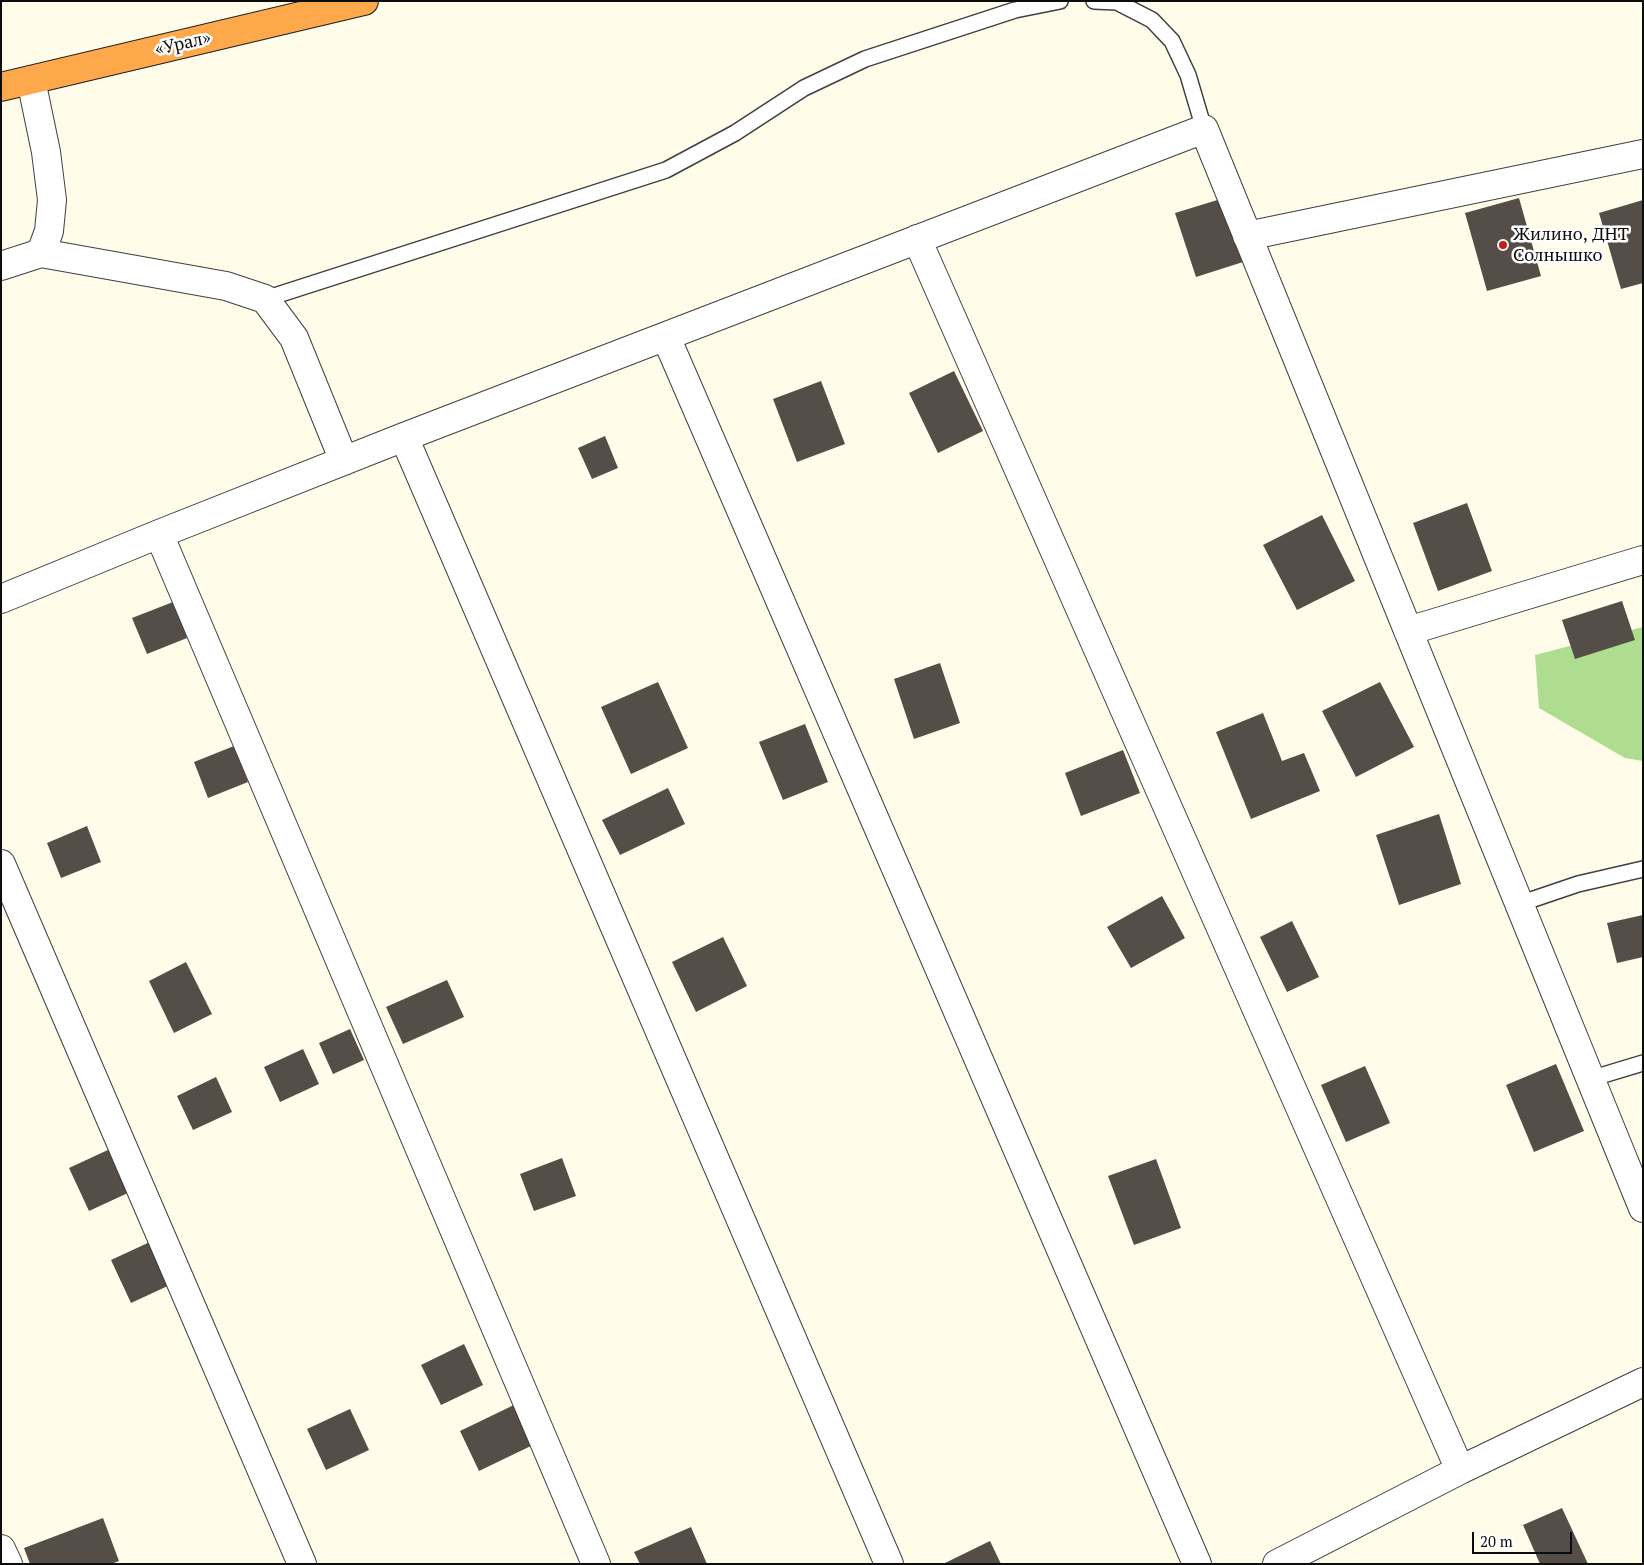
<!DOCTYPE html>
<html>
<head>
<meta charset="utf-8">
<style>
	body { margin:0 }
	#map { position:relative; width:1644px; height:1565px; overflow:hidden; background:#fffcea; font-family:"PT Serif",serif }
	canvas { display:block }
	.frame { position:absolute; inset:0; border:2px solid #0c0c0c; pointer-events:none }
	.scale { position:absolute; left:1472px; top:1532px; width:100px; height:22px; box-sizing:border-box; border:2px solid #0c0c0c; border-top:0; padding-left:6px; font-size:15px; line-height:18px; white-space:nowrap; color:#0c0c0c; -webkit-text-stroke:4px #fff; paint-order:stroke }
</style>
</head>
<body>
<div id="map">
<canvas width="1644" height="1565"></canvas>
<div class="frame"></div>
<div class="scale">20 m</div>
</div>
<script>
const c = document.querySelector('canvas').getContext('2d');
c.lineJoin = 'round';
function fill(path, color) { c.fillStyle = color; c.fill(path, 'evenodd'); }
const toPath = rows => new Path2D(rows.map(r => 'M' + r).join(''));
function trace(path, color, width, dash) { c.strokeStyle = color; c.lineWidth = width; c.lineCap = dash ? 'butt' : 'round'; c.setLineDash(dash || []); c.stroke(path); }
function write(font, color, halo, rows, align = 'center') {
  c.font = font + ' "PT Serif",serif'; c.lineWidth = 5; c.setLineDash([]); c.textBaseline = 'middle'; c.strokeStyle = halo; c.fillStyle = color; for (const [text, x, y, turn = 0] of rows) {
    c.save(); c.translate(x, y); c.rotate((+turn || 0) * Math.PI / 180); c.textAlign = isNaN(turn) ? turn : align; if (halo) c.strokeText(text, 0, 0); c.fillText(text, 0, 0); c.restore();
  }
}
const forest = toPath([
	[1643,627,1643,761,1625,758,1539,708,1535,655]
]);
const building = toPath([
	[1224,198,1243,262,1196,277,1175,213],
	[1519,198,1541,276,1487,291,1465,213],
	[1643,200,1643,283,1621,289,1599,213],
	[954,371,983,431,938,453,909,393],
	[821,381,845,444,797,462,773,399],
	[605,436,618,468,592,479,578,448],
	[1467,503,1492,571,1438,591,1413,523],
	[1322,515,1355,581,1297,610,1263,545],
	[1622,601,1635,640,1575,659,1562,620],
	[173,602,187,638,147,654,132,618],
	[940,663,960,723,914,739,894,679],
	[658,682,688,748,631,774,601,707],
	[1380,682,1414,747,1356,777,1322,711],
	[1263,713,1282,761,1304,753,1320,791,1251,819,1216,732],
	[805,724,828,782,783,800,759,742],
	[234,746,248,782,208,798,194,762],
	[1123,750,1140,793,1081,816,1065,773],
	[668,788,685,824,620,855,602,820],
	[1439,814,1461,884,1399,905,1376,835],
	[87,826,101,862,61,878,47,843],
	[1162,896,1185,938,1131,968,1107,927],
	[1643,915,1643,957,1617,963,1607,923],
	[1292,921,1319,977,1287,992,1260,937],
	[723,937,747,986,696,1012,672,962],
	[186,962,212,1014,174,1033,149,981],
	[447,980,464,1017,403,1044,386,1007],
	[350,1029,364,1060,333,1074,319,1043],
	[303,1049,319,1084,280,1102,264,1067],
	[1556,1064,1584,1131,1534,1152,1506,1085],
	[1365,1066,1390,1123,1346,1142,1321,1085],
	[216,1077,232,1112,193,1130,177,1096],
	[110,1149,130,1192,89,1211,69,1168],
	[562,1158,576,1196,534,1211,520,1174],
	[1156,1159,1181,1228,1134,1245,1108,1176],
	[152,1241,172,1284,131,1303,111,1260],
	[464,1344,483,1385,441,1405,421,1365],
	[516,1404,535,1444,479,1471,460,1431],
	[350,1409,369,1450,326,1470,307,1429],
	[1562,1508,1588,1564,1540,1564,1523,1525],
	[103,1518,119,1561,111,1564,30,1564,24,1548],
	[691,1527,707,1564,640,1564,634,1552],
	[990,1541,1001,1564,943,1564]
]);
const lane = toPath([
	[1094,1,1117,2,1152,20,1172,41,1188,75,1204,129],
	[265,299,666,170,735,133,804,88,865,59,1015,10,1060,1],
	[1519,904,1578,884,1643,869],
	[1590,1079,1643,1063]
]);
const street = toPath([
	[31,80,46,152,52,200,49,231,41,253],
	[1247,236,1643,154],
	[917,239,1460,1470],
	[1,266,41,253,226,286,265,299,294,338,344,461],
	[666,337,1197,1564],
	[404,437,889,1564],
	[159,534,596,1564],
	[1,599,159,534,404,437,1204,129,1643,1208],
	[1408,631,1643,560],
	[1,864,302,1564],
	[1,1549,8,1564],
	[1277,1564,1460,1470,1643,1382]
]);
const highway = toPath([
	[1,87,364,1]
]);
const markers = [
	[1503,245,5,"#c31f1c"]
];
const streetNames = [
	["«Урал»",183,44,-13]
];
const poiNames = [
	["Жилино, ДНТ",1513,235],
	["Солнышко",1513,256]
];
fill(forest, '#aedd90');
fill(building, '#554d47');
trace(lane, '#3f3f3f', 18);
trace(street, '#3f3f3f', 30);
trace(highway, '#1d1d1d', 30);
trace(lane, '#fff', 15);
trace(street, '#fff', 28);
trace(highway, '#fda84a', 28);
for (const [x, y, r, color] of markers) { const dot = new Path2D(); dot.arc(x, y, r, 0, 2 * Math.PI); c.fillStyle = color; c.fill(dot); trace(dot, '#fff', 2); }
write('18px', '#0c0c0c', '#fff', streetNames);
write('18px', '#0c0c0c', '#fff', poiNames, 'left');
</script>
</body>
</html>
